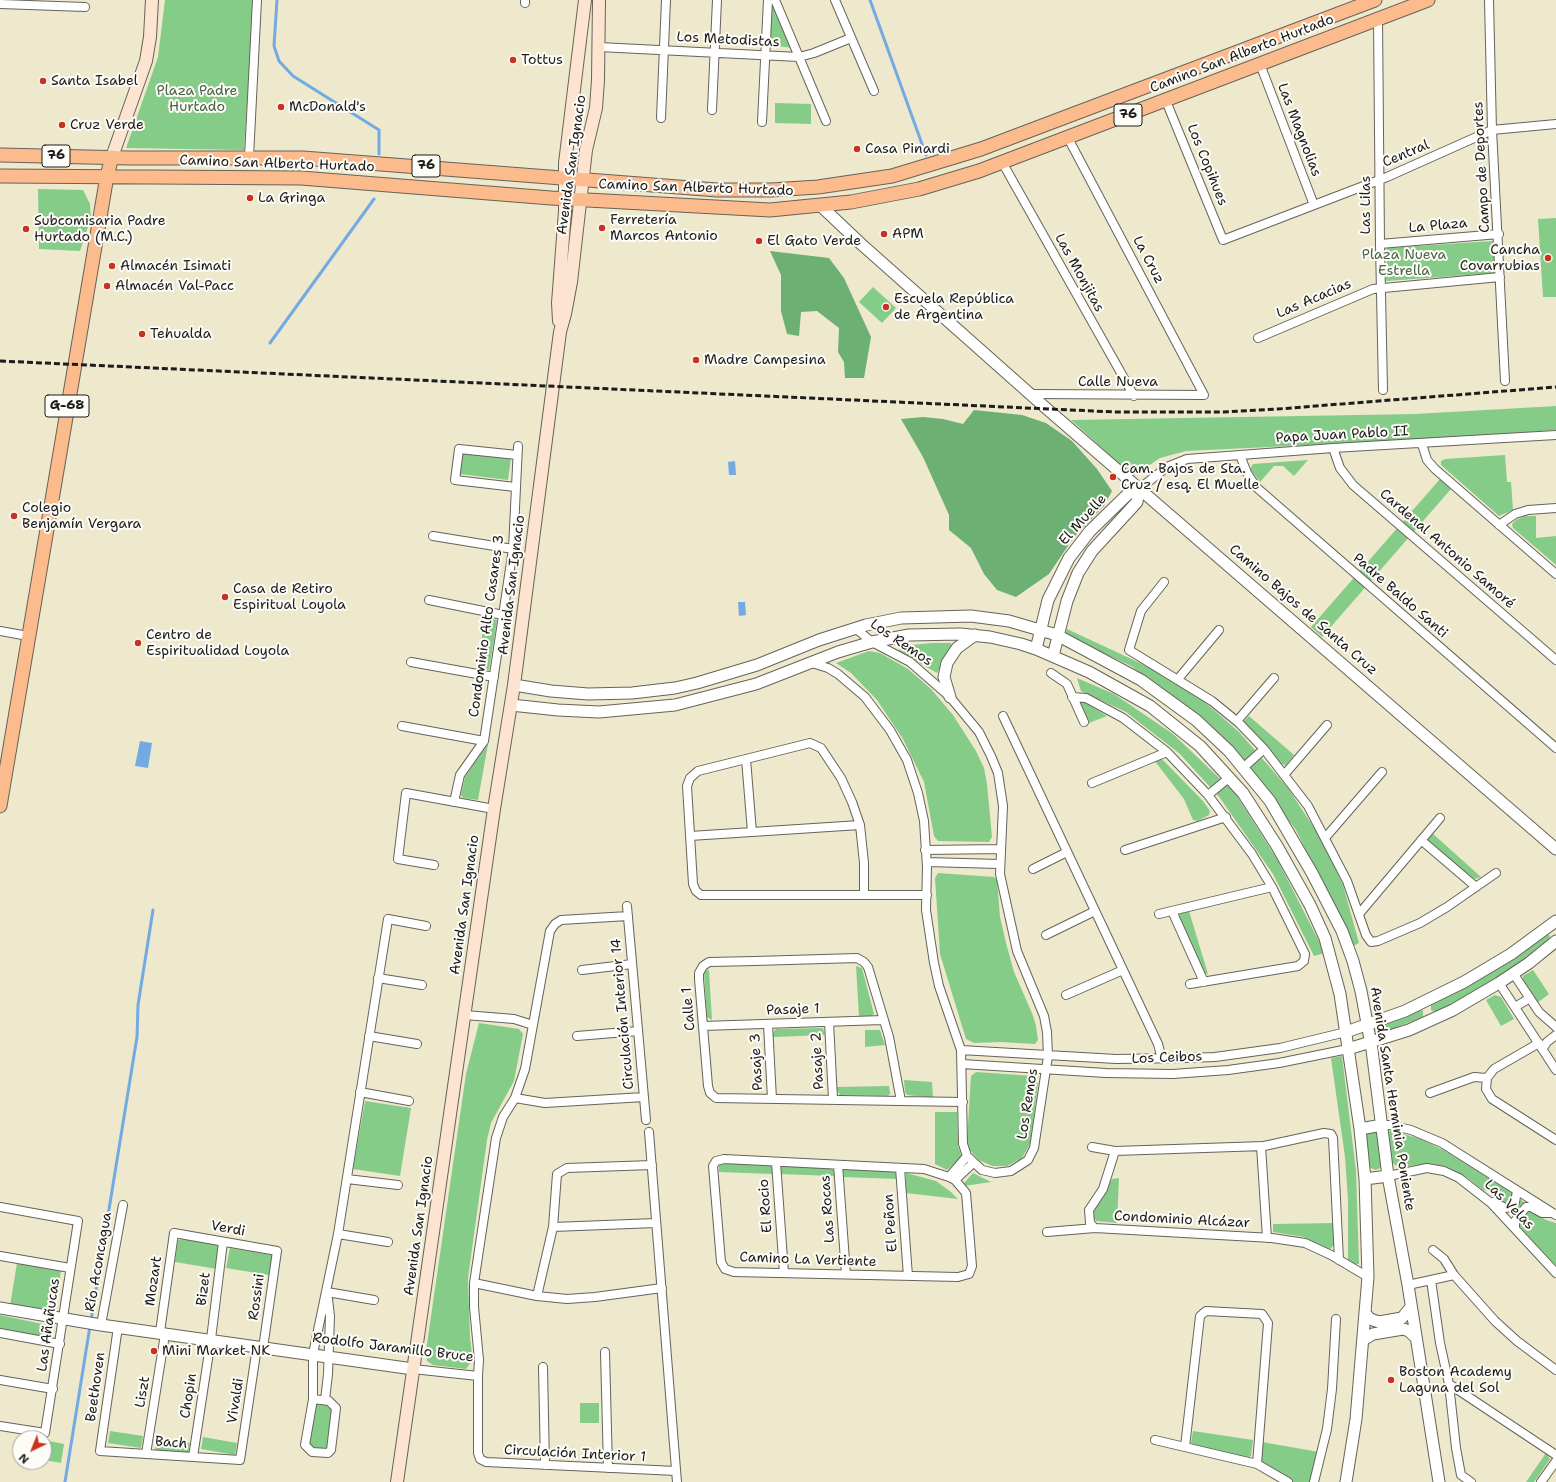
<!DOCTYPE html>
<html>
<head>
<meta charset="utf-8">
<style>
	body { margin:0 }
	#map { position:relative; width:1556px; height:1482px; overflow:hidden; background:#eee8cd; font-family:"Shantell Sans",sans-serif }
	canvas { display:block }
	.north { position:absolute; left:12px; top:1430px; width:40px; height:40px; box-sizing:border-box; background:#fdfcf7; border:1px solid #a3a29f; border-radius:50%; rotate:223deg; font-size:11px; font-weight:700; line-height:16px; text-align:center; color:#1c1c1c }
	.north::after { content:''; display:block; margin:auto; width:14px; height:18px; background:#c8321e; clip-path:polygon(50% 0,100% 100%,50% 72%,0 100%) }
</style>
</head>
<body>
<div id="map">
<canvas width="1556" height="1482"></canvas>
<div class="north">N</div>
</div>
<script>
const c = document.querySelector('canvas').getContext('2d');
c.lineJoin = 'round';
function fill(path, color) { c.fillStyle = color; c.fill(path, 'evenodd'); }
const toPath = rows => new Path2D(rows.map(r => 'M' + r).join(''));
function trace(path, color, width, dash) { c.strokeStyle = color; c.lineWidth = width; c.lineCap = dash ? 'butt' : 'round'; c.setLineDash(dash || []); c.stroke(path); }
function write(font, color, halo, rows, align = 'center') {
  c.font = font + ' "Shantell Sans",sans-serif'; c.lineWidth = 4; c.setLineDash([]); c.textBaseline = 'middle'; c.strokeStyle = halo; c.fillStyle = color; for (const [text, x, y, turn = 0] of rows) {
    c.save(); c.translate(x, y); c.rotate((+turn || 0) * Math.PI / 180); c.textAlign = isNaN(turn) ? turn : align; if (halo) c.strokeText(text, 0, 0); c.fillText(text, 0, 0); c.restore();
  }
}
const green = toPath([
	[165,0,254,0,244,150,126,148,158,57],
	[772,1,793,48,769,45],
	[775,103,811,104,811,124,775,123],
	[38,189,83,190,90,204,91,218,80,251,39,249],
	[1556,218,1556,297,1543,297,1538,219],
	[1493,241,1496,273,1386,281,1387,248],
	[873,287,896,308,882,323,859,302],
	[1556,406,1556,430,1414,440,1186,451,1160,458,1133,476,1071,420,1415,414],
	[463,452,511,458,508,480,460,474],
	[1505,455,1507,482,1511,482,1513,510,1499,516,1441,465,1441,461,1445,459],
	[1308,460,1294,476,1283,466,1274,466,1260,482,1251,470,1251,467,1253,464],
	[1440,479,1451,489,1322,637,1311,627],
	[1525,516,1536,516,1536,538,1556,536,1556,565,1513,528,1512,524,1516,520],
	[485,617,497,620,489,670,477,668],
	[1067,629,1155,670,1199,697,1239,732,1288,788,1320,837,1343,885,1359,943,1353,946,1296,830,1250,769,1204,720,1131,666,1065,635],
	[932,643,951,643,952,647,937,673,899,651,901,646],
	[869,651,880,653,908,669,931,689,953,715,976,751,984,768,987,784,992,837,989,842,938,841,934,836,924,782,903,739,877,700,851,673,836,663],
	[1077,678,1114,694,1173,734,1235,793,1277,859,1325,953,1314,956,1273,874,1220,798,1180,754,1126,712,1081,691],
	[1079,701,1082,701,1107,716,1089,723],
	[1249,716,1294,755,1286,765,1280,764,1243,722],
	[488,744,478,800,463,798,461,795,465,777],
	[1161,758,1203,801,1210,811,1209,815,1198,821,1193,820,1184,799,1154,760],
	[1431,832,1481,877,1475,879,1470,877,1428,840,1427,837],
	[938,873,994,877,997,880,1000,917,1006,943,1014,972,1032,1013,1036,1026,1038,1040,1035,1044,1001,1042,974,1043,966,1039,940,954,935,878],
	[1189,911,1208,974,1204,973,1178,916,1181,912],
	[1548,934,1550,936,1549,941,1502,976,1443,1009,1436,1012,1431,1010,1431,1004],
	[856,966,862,968,874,1014,871,1016,859,1016],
	[707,970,709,970,712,1020,707,1017,704,973],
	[1533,970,1549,994,1537,1003,1523,982,1523,976],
	[1495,995,1501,997,1514,1019,1501,1026,1486,1000],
	[1420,1008,1423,1011,1423,1017,1374,1036,1371,1027],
	[479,1023,519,1029,523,1034,514,1081,491,1123,487,1140,468,1278,470,1337,472,1354,471,1362,466,1369,433,1365,427,1361,426,1351,466,1074],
	[823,1028,825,1035,773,1037,773,1032,776,1029],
	[865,1030,880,1030,885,1045,865,1047],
	[1342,1056,1356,1171,1359,1264,1351,1264,1348,1261,1348,1200,1345,1157,1331,1058],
	[976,1072,1034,1076,1038,1084,1030,1144,1022,1158,1007,1166,992,1166,979,1160,969,1149,967,1141,971,1076],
	[904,1080,932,1082,933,1098,907,1095,905,1092],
	[889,1086,890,1094,887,1096,840,1095,837,1090,837,1087],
	[365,1101,411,1108,400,1176,353,1169],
	[935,1112,957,1112,958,1146,962,1157,947,1170,935,1164],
	[1390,1130,1421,1139,1445,1151,1511,1192,1515,1198,1507,1204,1492,1192,1483,1190,1468,1178,1445,1166,1425,1164,1400,1167,1395,1165,1392,1162,1387,1135],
	[1375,1131,1378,1134,1382,1164,1381,1168,1375,1170,1369,1167,1366,1135,1368,1132],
	[721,1163,771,1166,773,1169,773,1174,719,1172,719,1166],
	[782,1165,831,1168,834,1170,834,1176,780,1174,779,1167],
	[845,1168,894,1171,897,1174,897,1179,843,1177,842,1171],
	[906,1173,936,1181,951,1192,958,1199,906,1193],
	[973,1173,991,1182,964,1186,964,1183],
	[1119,1178,1117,1223,1096,1221,1092,1214,1095,1208,1112,1179],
	[1519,1199,1526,1203,1514,1218,1508,1212,1513,1210],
	[1525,1210,1530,1210,1546,1220,1556,1223,1556,1266,1539,1250,1518,1224],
	[1335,1223,1334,1245,1328,1251,1304,1237,1273,1232,1273,1224],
	[183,1239,220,1245,217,1269,175,1262,178,1240],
	[230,1248,272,1255,269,1275,226,1268],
	[17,1263,61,1271,54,1314,10,1306],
	[0,1315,52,1326,49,1338,0,1328],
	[313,1399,336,1408,331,1450,308,1450],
	[580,1403,599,1403,599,1423,580,1423],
	[110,1431,143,1436,141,1448,108,1443],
	[1193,1431,1253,1440,1251,1456,1246,1459,1195,1446,1191,1443],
	[203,1437,237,1443,235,1455,201,1449],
	[157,1438,190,1443,188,1455,155,1450],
	[44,1440,64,1444,61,1463,44,1460],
	[1262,1442,1319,1452,1310,1482,1293,1482,1259,1461],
	[1546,1453,1550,1459,1534,1482,1526,1482]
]);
const forest = toPath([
	[770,251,829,258,844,278,871,337,864,378,845,378,844,362,838,352,839,328,817,311,801,312,799,336,787,334,781,311,781,275],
	[974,410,1022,415,1046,423,1072,441,1097,469,1112,491,1104,506,1074,537,1049,574,1016,597,997,590,984,574,971,548,949,530,949,515,923,457,901,419,923,417,943,419,963,424]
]);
const water = toPath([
	'198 90a5 5 0 1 1 10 0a5 5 0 1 1-10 0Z',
	[735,461,736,475,729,475,728,462],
	[738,602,745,602,746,615,739,616],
	[140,741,152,743,148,768,135,766]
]);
const stream = toPath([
	[277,0,274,46,279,61,293,76,379,130,379,154],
	[870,0,926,155],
	[270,343,374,199],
	[91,1320,137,1037,138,1005,153,910],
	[65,1482,90,1326]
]);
const minor = toPath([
	[775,0,826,121],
	[835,0,874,91],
	[1489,0,1492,130,1505,381],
	[525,3,525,0],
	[0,4,85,7],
	[1378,19,1380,244,1383,390],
	[599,47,799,57,814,53,851,38],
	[1260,64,1314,205],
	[1166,101,1223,240,1387,177,1492,130,1556,124],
	[712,110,717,0],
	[661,118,666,0],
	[762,122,768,0],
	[249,157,257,0],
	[1002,162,1134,396],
	[1380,244,1499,234],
	[1258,338,1373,289,1500,277],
	[1031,394,1204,395,1068,138],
	[1422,444,1427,460,1435,469,1556,574],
	[1333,448,1340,468,1353,485,1556,660],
	[1240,455,1247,473,1256,487,1556,748],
	[515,487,455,480,459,449,517,455],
	[1139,489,1167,467,1187,459,1333,448,1556,435],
	[1499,525,1515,514,1528,510,1556,508],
	[433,536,513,549],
	[1164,582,1141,611,1129,650,1212,701,1239,723,1264,749,1308,806,1347,881,1366,935,1371,942,1378,941,1420,923,1447,907,1496,873],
	[429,600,503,615],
	[0,631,28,636],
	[411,662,494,677],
	[812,663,828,668,838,674,865,697,890,730,907,760,918,793,924,821,927,867,926,910,934,963,939,986,961,1050,963,1144,967,1156,982,1170,995,1173,1011,1171,1028,1160,1034,1148,1048,1056,1047,1032,1044,1016,1017,951,1000,874,1003,806,998,773,991,756,979,732,950,697,910,662,872,642,855,628],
	[1051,673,1067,684,1084,722],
	[1178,679,1219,630],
	[1072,697,1086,698,1123,718,1167,752,1208,795,1252,854,1272,887,1305,954,1304,961,1298,966,1190,984],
	[1003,716,1158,1044,1162,1059],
	[1237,721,1274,678],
	[402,726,484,741],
	[746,759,752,832],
	[1244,767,1264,749],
	[1284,775,1327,725],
	[1092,783,1167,752],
	[1208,795,1230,777],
	[454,802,460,775,484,741,513,549,518,446],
	[690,836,860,825],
	[1325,838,1382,772],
	[1421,840,1476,887],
	[925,850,1000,849],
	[1125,850,1226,817],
	[927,862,999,864],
	[434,865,398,859,406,793,494,809],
	[1033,869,1067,852],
	[864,895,864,863,860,825,852,802,841,778,821,748,810,743,698,771,690,778,687,786,693,884,696,891,701,895,927,895],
	[627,906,646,1120],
	[1172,911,1204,982],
	[1159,914,1272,887],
	[1359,914,1440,818],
	[628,916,561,920,555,924,550,931,525,1069,515,1098,503,1117,496,1138,474,1283,474,1307,479,1360,478,1376,478,1453,480,1459,486,1462,676,1471],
	[1046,935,1095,911],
	[582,970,632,964],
	[1513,973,1539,1012,1556,1027],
	[378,978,422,985],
	[1499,983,1556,1070],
	[1066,995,1123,970],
	[1515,1007,1530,998],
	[465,1015,514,1019,533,1025],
	[829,1022,833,1099],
	[768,1024,772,1099],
	[703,1026,883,1020],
	[369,1036,417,1044],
	[577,1036,638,1031],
	[1539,1043,1494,1069,1487,1078,1486,1089,1492,1099,1556,1140],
	[1543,1048,1547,1042,1556,1035],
	[961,1050,1116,1059,1186,1058,1215,1057,1280,1048,1346,1032],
	[962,1064,1106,1073,1173,1074,1228,1070,1279,1063,1348,1049],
	[360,1092,409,1101],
	[1430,1093,1474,1077,1487,1078],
	[515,1098,545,1103,644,1097],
	[901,1101,889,1037,868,967,864,962,857,958,755,961,709,962,703,966,699,973,699,979,708,1086,710,1093,716,1098,963,1102],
	[1382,1125,1390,1125,1411,1130,1442,1143,1556,1215],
	[649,1132,677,1482],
	[1261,1146,1267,1238],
	[1092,1147,1115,1151,1264,1146,1324,1133,1331,1134,1333,1138,1339,1260],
	[724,1159,924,1169,949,1177,955,1180,966,1193,972,1266,969,1274,958,1277,734,1272,725,1269,721,1262,713,1166,716,1161,724,1159],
	[776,1162,784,1273],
	[838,1165,846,1274],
	[900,1168,908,1276],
	[1388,1176,1427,1168,1444,1171,1459,1178,1491,1203,1556,1273],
	[949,1177,967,1156],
	[347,1179,398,1185],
	[955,1180,973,1163],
	[1494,1202,1505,1208,1510,1207,1515,1202,1517,1191],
	[0,1207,78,1221,45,1433,0,1426],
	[553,1227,656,1223],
	[1095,1228,1090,1223,1089,1210,1103,1189,1115,1151],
	[1515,1228,1515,1221,1526,1207,1531,1207,1542,1213,1553,1213],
	[1047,1232,1095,1228,1272,1238,1305,1243,1331,1255,1368,1277],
	[338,1234,388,1242],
	[1433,1250,1444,1259,1454,1275],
	[0,1256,70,1268],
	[1431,1280,1440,1343,1449,1384,1456,1448,1461,1475,1471,1482],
	[474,1283,537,1296,567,1299,595,1297,662,1288],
	[1408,1285,1454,1275,1495,1321,1517,1341,1556,1370],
	[327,1292,374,1300],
	[537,1296,553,1227,557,1174,567,1168,652,1165],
	[101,1325,123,1205],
	[118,1327,100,1451,240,1460,257,1347],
	[160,1332,174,1233,277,1251,263,1348],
	[0,1333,60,1344],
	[605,1352,608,1468],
	[543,1367,545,1465],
	[413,1369,478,1376],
	[0,1380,53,1389],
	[1449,1384,1556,1455],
	[313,1399,313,1354,338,1234,388,919,426,926],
	[313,1399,329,1401,336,1408,331,1450,328,1453,312,1452,305,1445,313,1399],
	[325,1400,328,1374,330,1316,328,1299],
	[1155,1440,1257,1464,1288,1482],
	[1185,1447,1200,1316,1206,1311,1262,1314,1268,1323,1257,1464],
	[146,1454,165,1334],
	[193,1457,211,1339,223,1242],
	[1314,1482,1327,1429,1332,1389,1336,1319],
	[1541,1482,1556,1461]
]);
const tertiary = toPath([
	[821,206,860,243,1047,409,1556,849],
	[1036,649,1048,600,1069,558,1090,531,1130,492,1139,489],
	[1053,656,1067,601,1078,573,1092,551,1137,502,1139,489],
	[514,685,551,691,588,694,632,693,675,688,697,683,757,665,819,640,866,625,901,618,971,616,1009,621,1057,635,1141,680,1196,720,1229,751,1270,801,1312,873,1342,931,1353,961,1361,991,1372,1050,1388,1176,1408,1285,1439,1482],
	[950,697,944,677,947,663,957,648,975,635],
	[511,705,558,710,599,712,675,705,756,684,838,652,872,642,909,635,960,634,990,637,1021,644,1036,649,1089,672,1150,706,1200,746,1243,793,1277,846,1310,905,1325,938,1340,994,1360,1129,1365,1179,1368,1277,1356,1419,1346,1482],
	[1346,1032,1405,1011,1464,982,1511,954,1556,921],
	[1348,1049,1409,1030,1453,1010,1499,983,1529,963,1556,941],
	[1360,1129,1382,1125],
	[1365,1179,1388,1176],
	[0,1308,101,1325,413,1369],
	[1365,1313,1370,1319,1379,1322,1402,1318,1411,1307],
	[1363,1340,1373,1334,1403,1329,1409,1331,1415,1337]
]);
const secondary = toPath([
	[112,157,146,61,150,37,152,0],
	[559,321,558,303,565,211,565,163,585,0],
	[397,1482,494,809,514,685,560,332,565,314,571,282,586,150,596,108,598,80,599,0]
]);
const primary = toPath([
	[0,155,130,158,303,158,717,190,771,190,818,187,892,176,981,149,1375,0],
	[0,176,301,178,551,198,770,210,851,202,919,189,979,171,1428,0],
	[0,806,107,176,112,157]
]);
const rail = toPath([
	[0,361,1115,412,1222,412,1278,409,1556,387]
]);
const markers = [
	[513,60,4,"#c8321e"],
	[43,81,4,"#c8321e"],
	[281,107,4,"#c8321e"],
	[62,125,4,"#c8321e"],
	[857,149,4,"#c8321e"],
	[250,198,4,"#c8321e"],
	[602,228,4,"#c8321e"],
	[26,229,4,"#c8321e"],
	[884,234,4,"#c8321e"],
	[759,241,4,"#c8321e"],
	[1548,258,4,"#c8321e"],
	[112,266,4,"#c8321e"],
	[107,286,4,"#c8321e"],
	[886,307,4,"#c8321e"],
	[142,334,4,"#c8321e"],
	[696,360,4,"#c8321e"],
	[1113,477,4,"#c8321e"],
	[14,516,4,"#c8321e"],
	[225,597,4,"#c8321e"],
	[138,643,4,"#c8321e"],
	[154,1351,4,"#c8321e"],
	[1391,1380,4,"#c8321e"]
];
const shields = [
	[1128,115,28],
	[56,156,28],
	[426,166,28],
	[67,406,44]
];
const shieldNames = [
	["76",1128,115],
	["76",56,156],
	["76",426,166],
	["G-68",67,406]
];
const streetNames = [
	["Los Metodistas",728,40,3],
	["Camino San Alberto Hurtado",1242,54,-21],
	["Las Magnolias",1299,130,69],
	["Central",1406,154,-23],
	["Camino San Alberto Hurtado",277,164,2],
	["Avenida San Ignacio",572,165,-82],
	["Los Copihues",1207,165,68],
	["Campo de Deportes",1482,167,-93],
	["Camino San Alberto Hurtado",696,188,2],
	["Las Lilas",1366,205,-90],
	["La Plaza",1438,226,-5],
	["La Cruz",1148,260,62],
	["Las Monjitas",1079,273,61],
	["Las Acacias",1314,299,-23],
	["Calle Nueva",1118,382],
	["Papa Juan Pablo II",1342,435,-3],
	["El Muelle",1083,520,-48],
	["Cardenal Antonio Samoré",1447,549,41],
	["Avenida San Ignacio",512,585,-83],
	["Padre Baldo Santi",1400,596,41],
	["Camino Bajos de Santa Cruz",1303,610,41],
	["Condominio Alto Casares 3",487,626,-82],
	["Los Remos",901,643,34],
	["Avenida San Ignacio",465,905,-82],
	["Calle 1",689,1009,-95],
	["Pasaje 1",793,1010,-2],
	["Circulación Interior 14",623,1014,-95],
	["Los Ceibos",1167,1058,-2],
	["Pasaje 2",818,1061,-93],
	["Pasaje 3",757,1062,-93],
	["Avenida Santa Herminia Poniente",1392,1099,81],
	["Los Remos",1028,1104,-81],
	["Las Velas",1509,1205,45],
	["El Rocio",766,1206,-94],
	["Las Rocas",828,1209,-94],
	["Condominio Alcázar",1182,1220,3],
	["El Peñon",891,1223,-94],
	["Avenida San Ignacio",419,1226,-82],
	["Verdi",228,1229,10],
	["Camino La Vertiente",808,1260,2],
	["Río Aconcagua",99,1262,-80],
	["Mozart",154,1281,-82],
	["Bizet",204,1289,-83],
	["Rossini",257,1297,-82],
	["Las Añañucas",49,1325,-82],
	["Rodolfo Jaramillo Bruce",393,1348,7],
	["Beethoven",96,1387,-82],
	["Liszt",143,1392,-81],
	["Chopin",189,1396,-81],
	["Vivaldi",236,1401,-81],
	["Bach",171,1443,4],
	["Circulación Interior 1",575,1454,3]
];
const poiNames = [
	["Tottus",521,60],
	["Santa Isabel",51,81],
	["McDonald's",289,107],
	["Cruz Verde",70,125],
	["Casa Pinardi",865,149],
	["La Gringa",258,198],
	["Ferretería",610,220],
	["Marcos Antonio",610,236],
	["Subcomisaria Padre",34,221],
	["Hurtado (M.C.)",34,237],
	["APM",892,234],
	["El Gato Verde",767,241],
	["Cancha",1540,250,"right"],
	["Covarrubias",1540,266,"right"],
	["Almacén Isimati",120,266],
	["Almacén Val-Pacc",115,286],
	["Escuela República",894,299],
	["de Argentina",894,315],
	["Tehualda",150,334],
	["Madre Campesina",704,360],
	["Cam. Bajos de Sta.",1121,469],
	["Cruz / esq. El Muelle",1121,485],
	["Colegio",22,508],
	["Benjamín Vergara",22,524],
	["Casa de Retiro",233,589],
	["Espiritual Loyola",233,605],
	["Centro de",146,635],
	["Espiritualidad Loyola",146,651],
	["Mini Market NK",162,1351],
	["Boston Academy",1399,1372],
	["Laguna del Sol",1399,1388]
];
const parkNames = [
	["Plaza Padre",197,91],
	["Hurtado",197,107],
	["Plaza Nueva",1404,255],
	["Estrella",1404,271]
];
fill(green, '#85cc88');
fill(forest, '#6cb074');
fill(water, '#73aae2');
trace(stream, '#73aae2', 3);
trace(minor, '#66635a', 10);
trace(tertiary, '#66635a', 13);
trace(secondary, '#66635a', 14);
trace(primary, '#66635a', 15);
trace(minor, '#fff', 8);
trace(tertiary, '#fff', 11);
trace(secondary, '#fde4d1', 12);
trace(primary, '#fbbb8d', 13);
trace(rail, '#1c1c1c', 3, [6, 3]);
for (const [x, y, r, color] of markers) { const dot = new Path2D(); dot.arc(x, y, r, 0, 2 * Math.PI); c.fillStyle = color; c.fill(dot); trace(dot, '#fdfcf7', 1.5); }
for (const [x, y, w] of shields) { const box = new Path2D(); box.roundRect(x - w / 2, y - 11, w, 22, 3); c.fillStyle = '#fdfcf7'; c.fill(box); trace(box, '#1c1c1c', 1); }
write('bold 13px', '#1c1c1c', null, shieldNames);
write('14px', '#1c1c1c', '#fdfcf7', streetNames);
write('14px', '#1c1c1c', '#fdfcf7', poiNames, 'left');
write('14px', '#466247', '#fdfcf7', parkNames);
</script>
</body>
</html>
